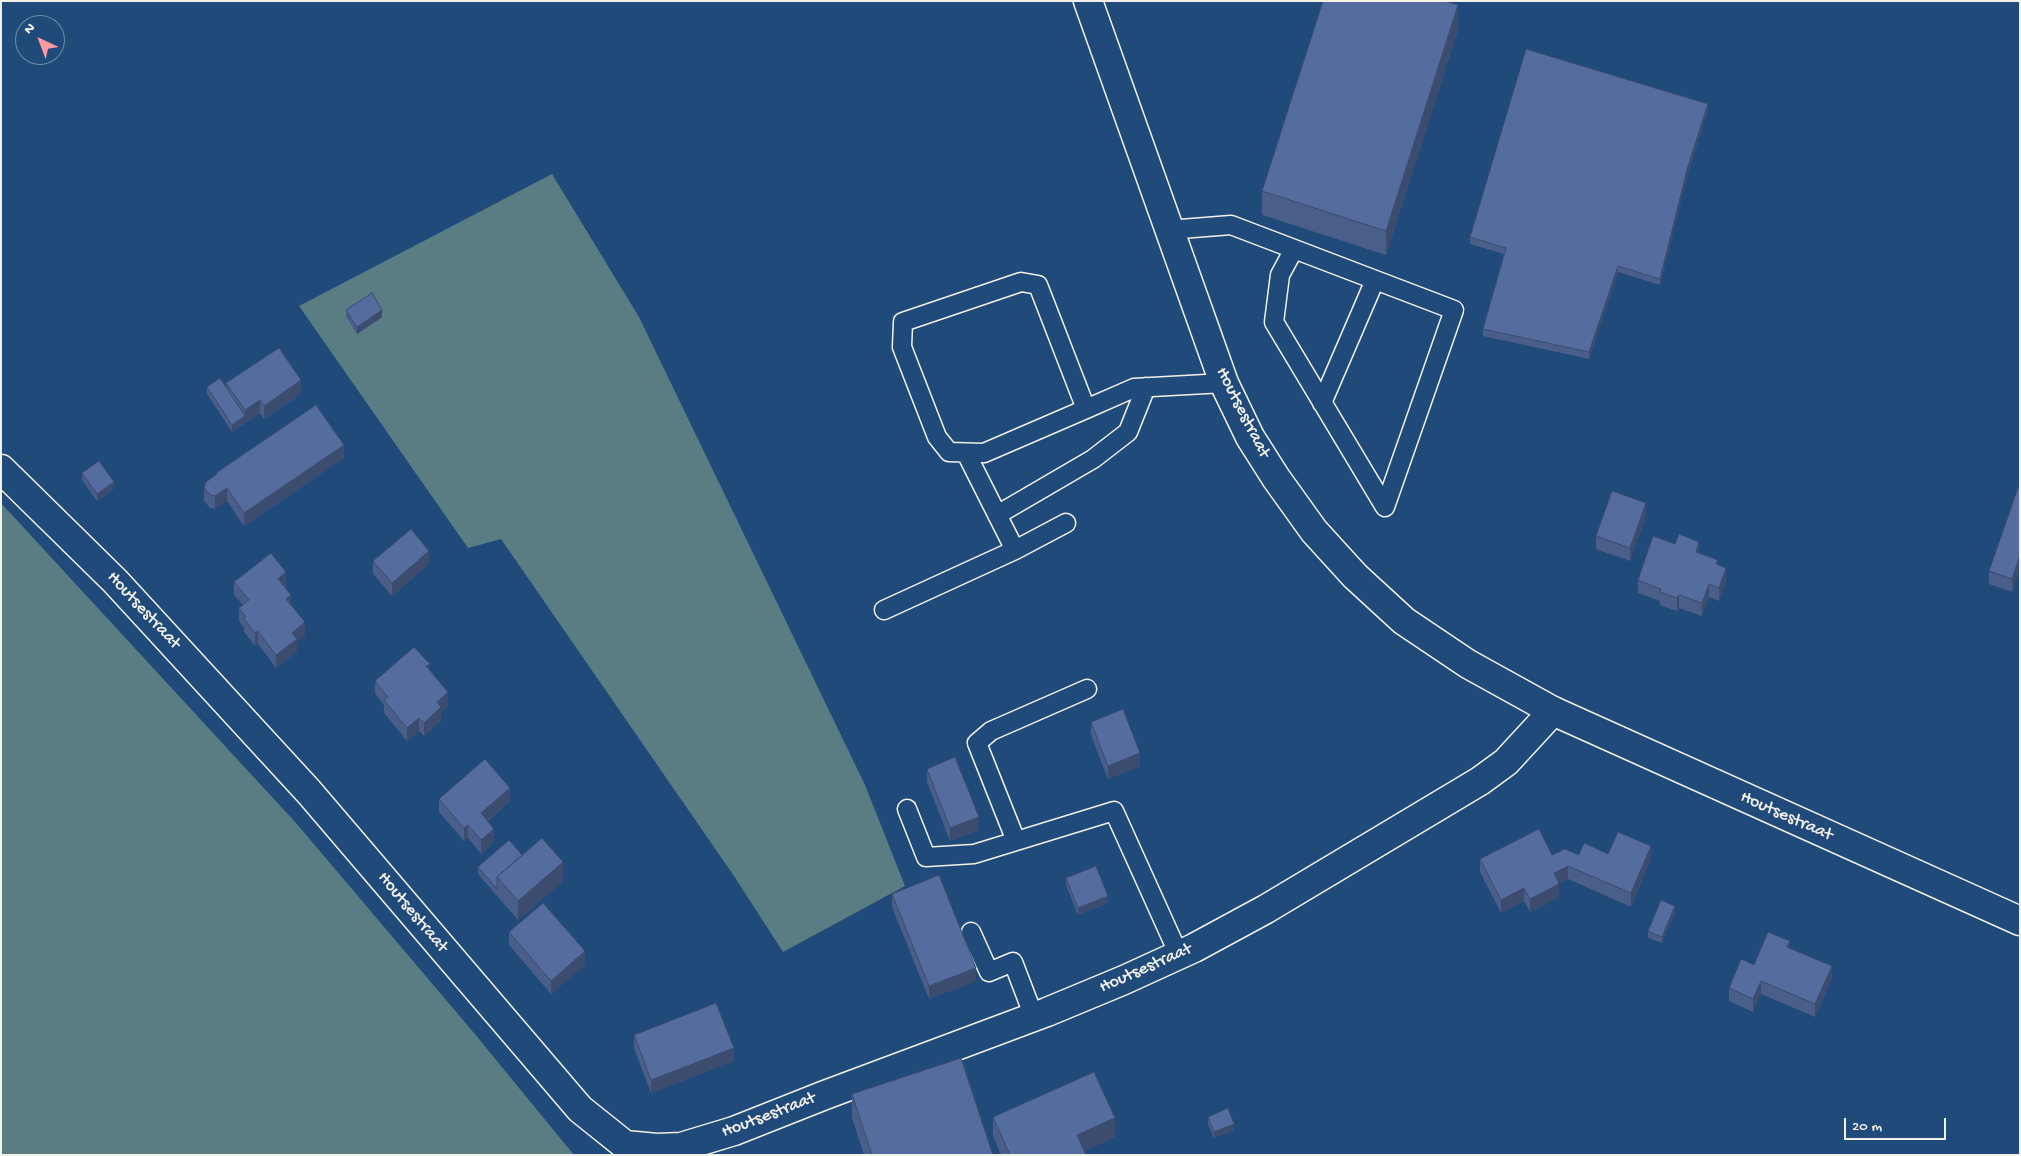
<!DOCTYPE html>
<html>
<head>
<meta charset="utf-8">
<style>
	body { margin:0 }
	#map { position:relative; width:2021px; height:1156px; overflow:hidden; background:#1f4a7a; font-family:"Gochi Hand",sans-serif }
	canvas { display:block }
	.frame { position:absolute; inset:0; border:2px solid #f4f1e8; pointer-events:none }
	.north { position:absolute; left:15px; top:15px; width:50px; height:50px; box-sizing:border-box; background:#1f4a7a; border:1px solid #748da6; border-radius:50%; rotate:317deg; font-size:14px; font-weight:700; line-height:20px; text-align:center; color:#f4f1e8 }
	.north::after { content:''; display:block; margin:auto; width:18px; height:22px; background:#ff9aa2; clip-path:polygon(50% 0,100% 100%,50% 72%,0 100%) }
	.scale { position:absolute; left:1844px; top:1118px; width:102px; height:22px; box-sizing:border-box; border:2px solid #f4f1e8; border-top:0; padding-left:6px; font-size:15px; line-height:18px; white-space:nowrap; color:#f4f1e8; -webkit-text-stroke:4px #1f4a7a; paint-order:stroke }
</style>
</head>
<body>
<div id="map">
<canvas width="2021" height="1156"></canvas>
<div class="frame"></div>
<div class="north">N</div>
<div class="scale">20 m</div>
</div>
<script>
const c = document.querySelector('canvas').getContext('2d');
c.lineJoin = 'round';
function fill(path, color) { c.fillStyle = color; c.fill(path, 'evenodd'); }
const toPath = rows => new Path2D(rows.map(r => 'M' + r).join(''));
function trace(path, color, width, dash) { c.strokeStyle = color; c.lineWidth = width; c.lineCap = dash ? 'butt' : 'round'; c.setLineDash(dash || []); c.stroke(path); }
function write(font, color, halo, rows, align = 'center') {
  c.font = font + ' "Gochi Hand",sans-serif'; c.lineWidth = 4; c.setLineDash([]); c.textBaseline = 'middle'; c.strokeStyle = halo; c.fillStyle = color; for (const [text, x, y, turn = 0] of rows) {
    c.save(); c.translate(x, y); c.rotate((+turn || 0) * Math.PI / 180); c.textAlign = isNaN(turn) ? turn : align; if (halo) c.strokeText(text, 0, 0); c.fillText(text, 0, 0); c.restore();
  }
}
const green = toPath([
	[552,174,639,317,865,785,905,886,783,952,734,876,501,539,468,548,299,306],
	[1,503,296,823,474,1033,574,1155,1,1155]
]);
const lane = toPath([
	[1168,230,1231,225,1294,249,1454,310,1385,507,1274,322,1280,275,1294,249],
	[1322,403,1375,280],
	[1086,409,1038,285,1021,282,903,322,902,347,937,437,949,452,984,453,1086,409,1134,388,1224,383],
	[966,453,1015,550],
	[997,515,1093,459,1128,432,1146,387],
	[884,610,1015,550,1066,523],
	[907,809,926,857,974,854,1114,811,1179,955],
	[1016,841,977,743,991,731,1087,689],
	[971,932,989,972,1013,962,1034,1017]
]);
const street = toPath([
	[1,469,115,581,309,792,580,1109,625,1145,657,1148,681,1147,734,1131,825,1095,1047,1012,1124,980,1194,948,1266,909,1480,781,1506,762,1553,711]
]);
const secondary = toPath([
	[1088,1,1224,383,1250,437,1276,478,1314,531,1355,576,1404,621,1468,664,1553,711,2020,921]
]);
const wall = toPath([
	[1458,30,1386,255,1262,215,1262,191],
	[1708,111,1688,173,1660,285,1618,272,1589,359,1483,336,1483,329,1504,254,1470,244,1470,237],
	[346,310,382,317,357,334,346,317],
	[226,383,301,394,264,419,260,413,232,432,207,394,207,387,226,388],
	[344,458,244,526,227,501,215,509,210,508,204,501,204,488,216,475,216,473],
	[82,473,114,489,97,501,82,480],
	[2020,489,2020,568,2012,592,1989,584,1989,571],
	[1646,516,1630,561,1596,549,1596,536],
	[1699,553,1718,565,1726,581,1719,601,1709,597,1702,616,1679,608,1677,611,1660,605,1660,601,1638,593,1638,580],
	[373,561,429,564,392,596,373,574],
	[234,582,286,585,285,587,291,605,305,636,297,642,297,652,276,668,258,644,255,646,244,632,244,627,239,621,239,608,243,605,234,595],
	[430,670,448,705,441,712,441,720,424,736,419,731,407,741,384,713,384,705,375,694,375,681],
	[1091,722,1140,766,1108,779,1091,735],
	[927,769,979,830,950,841,927,782],
	[439,799,510,801,488,821,494,842,481,854,468,838,464,841,439,812],
	[1608,854,1651,859,1631,907,1568,879,1559,883,1559,897,1530,912,1524,901,1501,913,1480,872,1480,859,1552,855],
	[522,855,563,881,518,920,478,874,478,867],
	[1066,878,1108,903,1078,915,1066,885],
	[892,894,976,981,929,999,892,907],
	[1675,913,1662,943,1648,938,1648,931],
	[509,932,585,965,551,994,509,945],
	[1790,948,1832,979,1815,1017,1761,994,1753,1012,1729,1001,1729,988,1754,965],
	[634,1035,734,1061,651,1093,634,1048],
	[852,1094,993,1155,864,1155,852,1118],
	[993,1117,1115,1137,1084,1151,1086,1155,1001,1155,993,1136],
	[1208,1117,1234,1130,1214,1138,1208,1124]
]);
const shadedWall = toPath([
	[1458,5,1458,30,1386,255,1386,231],
	[1708,104,1708,111,1688,173,1660,285,1660,279,1688,166],
	[1618,266,1618,272,1589,359,1589,352],
	[382,310,382,317,357,334,357,327],
	[301,380,301,394,264,419,264,406],
	[260,400,260,413,245,423,245,410],
	[245,416,245,423,232,432,232,425],
	[344,445,344,458,244,526,244,513],
	[114,482,114,489,97,501,97,494],
	[227,488,227,501,215,509,215,496],
	[1646,503,1646,516,1630,561,1630,548],
	[1699,542,1699,555,1696,552],
	[429,551,429,564,392,596,392,583],
	[2020,555,2020,568,2012,592,2012,579],
	[1726,568,1726,581,1719,601,1719,588],
	[286,572,286,585,278,592,278,579],
	[1709,584,1709,597,1702,616,1702,603],
	[291,595,291,608,286,599],
	[1679,595,1679,608,1677,611,1677,598],
	[305,622,305,636,297,642,297,652,276,668,276,655,292,633],
	[258,631,258,644,255,646,255,633],
	[430,664,430,677,426,666],
	[448,692,448,705,441,712,441,720,424,736,424,723,437,702],
	[419,718,419,731,407,741,407,728],
	[1140,753,1140,766,1108,779,1108,766],
	[510,788,510,801,481,826,481,813],
	[979,817,979,830,950,841,950,828],
	[468,825,468,838,464,841,464,828],
	[494,829,494,842,481,854,481,840],
	[1651,846,1651,859,1631,907,1631,893],
	[563,862,563,881,518,920,518,901],
	[1568,866,1568,879,1554,886,1554,873],
	[1559,884,1559,897,1530,912,1530,899],
	[1524,888,1524,901,1501,913,1501,900],
	[1108,896,1108,903,1078,915,1078,908],
	[1675,906,1675,913,1662,943,1662,937],
	[1790,941,1790,954,1787,947],
	[585,951,585,965,551,994,551,981],
	[1832,966,1832,979,1815,1017,1815,1004],
	[976,968,976,981,929,999,929,986],
	[1761,981,1761,994,1753,1012,1753,999],
	[734,1048,734,1061,651,1093,651,1080],
	[1115,1118,1115,1137,1077,1154,1077,1135],
	[1234,1124,1234,1130,1214,1138,1214,1132]
]);
const building = toPath([
	[1323,1,1445,1,1458,5,1386,231,1262,191,1323,1],
	[1526,49,1708,104,1688,166,1660,279,1618,266,1589,352,1483,329,1506,248,1470,237,1526,49],
	[372,293,382,310,357,327,346,310,372,293],
	[279,348,301,380,264,406,260,400,245,410,226,383,279,348],
	[220,378,245,416,232,425,207,387,220,378],
	[316,405,344,445,244,513,227,488,215,496,210,495,204,488,206,482,217,474,216,473,316,405],
	[99,461,114,482,97,494,82,473,99,461],
	[2018,488,2020,489,2020,555,2012,579,1989,571,2018,488],
	[1612,491,1646,503,1630,548,1596,536,1612,491],
	[411,529,429,551,392,583,373,561,411,529],
	[1679,534,1699,542,1696,552,1718,560,1716,564,1726,568,1719,588,1709,584,1702,603,1679,595,1677,598,1660,592,1661,589,1638,580,1653,536,1675,544,1679,534],
	[271,553,286,572,278,579,291,595,286,599,305,622,292,633,297,639,276,655,258,631,255,633,244,619,246,617,239,608,249,600,234,582,271,553],
	[414,647,430,664,426,666,448,692,437,702,441,707,424,723,419,718,407,728,384,700,388,697,375,681,414,647],
	[1123,709,1140,753,1108,766,1091,722,1123,709],
	[955,757,979,817,950,828,927,769,955,757],
	[485,759,510,788,481,813,494,829,481,840,468,825,464,828,439,799,485,759],
	[1539,829,1552,855,1565,849,1579,855,1584,843,1608,854,1618,832,1651,846,1631,893,1568,866,1554,873,1559,884,1530,899,1524,888,1501,900,1480,859,1539,829],
	[542,838,563,862,518,901,497,877,542,838],
	[509,840,522,855,497,877,497,889,478,867,509,840],
	[1096,866,1108,896,1078,908,1066,878,1096,866],
	[939,875,976,968,929,986,892,894,939,875],
	[1661,900,1675,906,1662,937,1648,931,1661,900],
	[543,903,585,951,551,981,509,932,543,903],
	[1768,932,1790,941,1787,947,1832,966,1815,1004,1761,981,1753,999,1729,988,1741,959,1754,965,1768,932],
	[716,1003,734,1048,651,1080,634,1035,716,1003],
	[961,1058,993,1155,872,1155,852,1094,961,1058],
	[1094,1072,1115,1118,1077,1135,1086,1155,1010,1155,993,1117,1094,1072],
	[1228,1108,1234,1124,1214,1132,1208,1117,1228,1108]
]);
const streetNames = [
	["Houtsestraat",1242,413,63],
	["Houtsestraat",143,611,47],
	["Houtsestraat",1786,817,24],
	["Houtsestraat",412,913,50],
	["Houtsestraat",1146,969,-24],
	["Houtsestraat",769,1116,-21]
];
fill(green, '#597d82');
trace(lane, '#f4f1e8', 21);
trace(street, '#f4f1e8', 31);
trace(secondary, '#f4f1e8', 31);
trace(lane, '#1f4a7a', 18);
trace(street, '#1f4a7a', 28);
trace(secondary, '#1f4a7a', 28);
fill(wall, '#495e88');
fill(shadedWall, '#3c4c6f');
fill(building, '#556d9e');
trace(building, '#3c4c6f', 1);
write('18px', '#f4f1e8', '#1f4a7a', streetNames);
</script>
</body>
</html>
